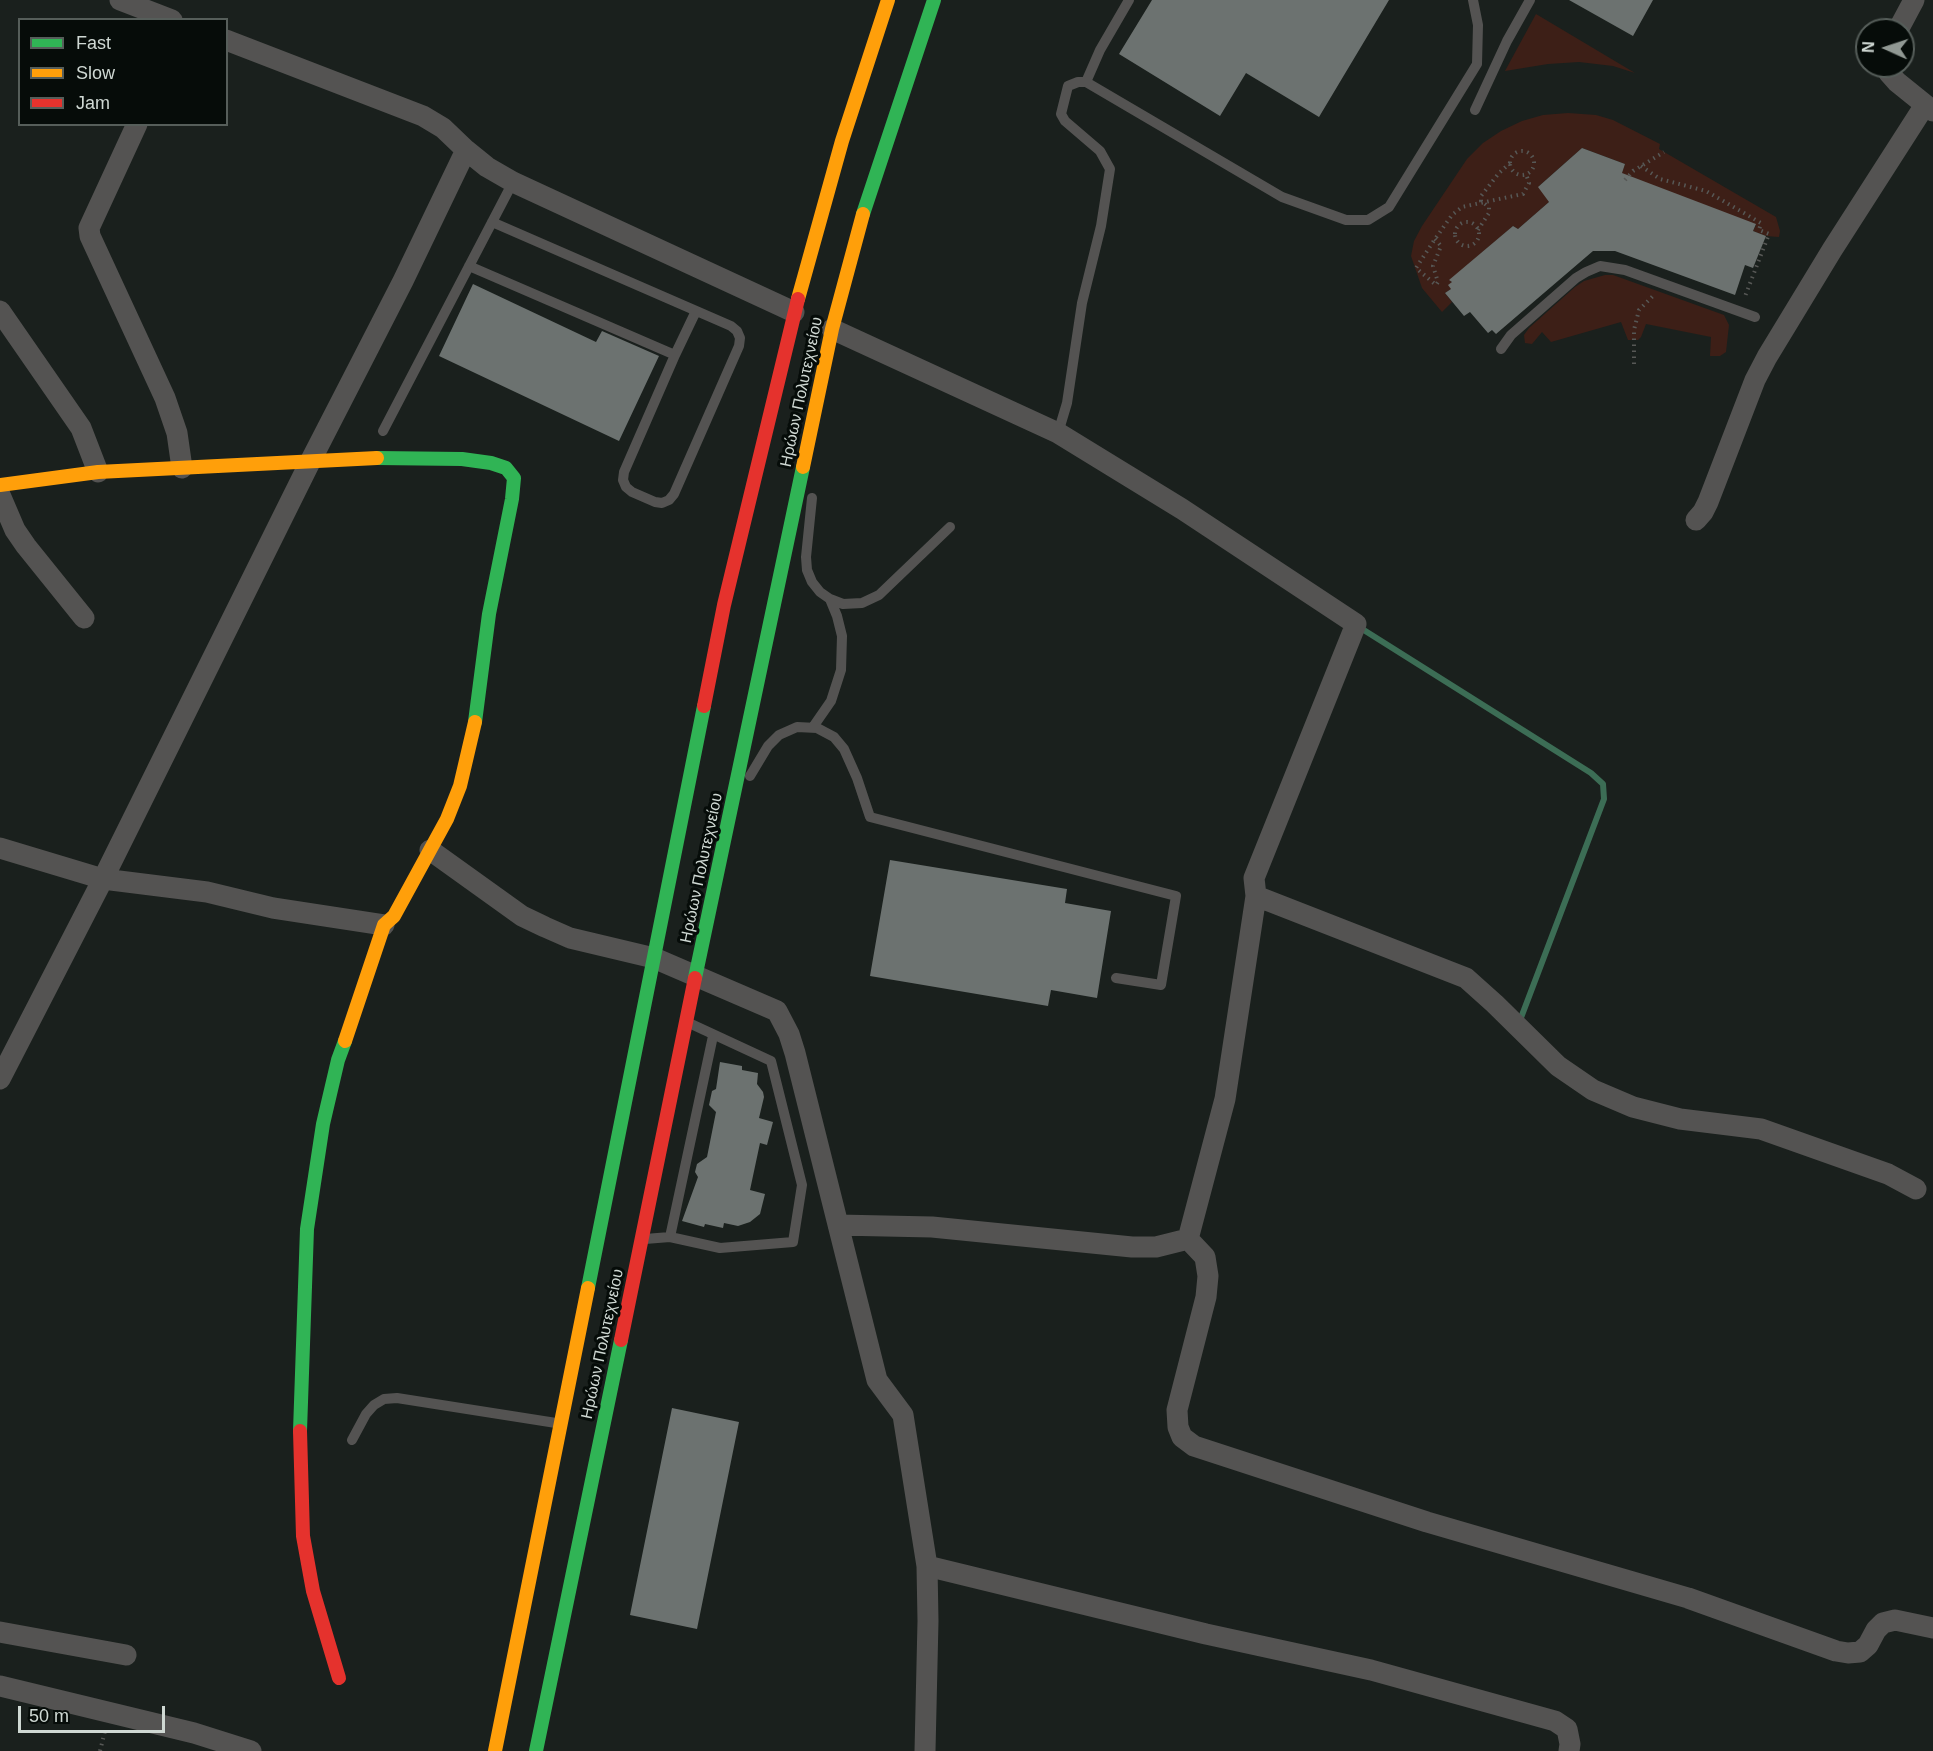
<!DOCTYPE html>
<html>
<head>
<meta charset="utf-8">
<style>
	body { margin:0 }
	#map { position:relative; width:1933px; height:1751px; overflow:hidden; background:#1a201d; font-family:Helvetica,sans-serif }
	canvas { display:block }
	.legend { position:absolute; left:18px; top:18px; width:210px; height:108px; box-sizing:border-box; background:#060c09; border:2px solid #565e5a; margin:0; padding:8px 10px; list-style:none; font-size:18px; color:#cfd8d3 }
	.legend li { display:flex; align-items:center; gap:12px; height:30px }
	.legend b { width:30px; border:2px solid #565e5a }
	.north { position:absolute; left:1855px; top:18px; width:60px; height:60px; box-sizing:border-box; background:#060c09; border:2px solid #565e5a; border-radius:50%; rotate:273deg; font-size:16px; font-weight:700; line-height:24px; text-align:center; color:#cfd8d3 }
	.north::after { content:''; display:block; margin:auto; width:21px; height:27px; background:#909893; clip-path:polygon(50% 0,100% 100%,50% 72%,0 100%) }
	.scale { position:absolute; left:18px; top:1706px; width:147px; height:27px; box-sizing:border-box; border:3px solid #cfd8d3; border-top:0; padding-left:8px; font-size:18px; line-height:21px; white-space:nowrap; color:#cfd8d3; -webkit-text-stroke:4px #060c09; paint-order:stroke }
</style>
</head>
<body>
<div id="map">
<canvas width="1933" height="1751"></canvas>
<ul class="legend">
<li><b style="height:8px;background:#30b455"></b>Fast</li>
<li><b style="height:8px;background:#ff9f0a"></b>Slow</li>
<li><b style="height:8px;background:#e5322d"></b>Jam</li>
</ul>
<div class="north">N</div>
<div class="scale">50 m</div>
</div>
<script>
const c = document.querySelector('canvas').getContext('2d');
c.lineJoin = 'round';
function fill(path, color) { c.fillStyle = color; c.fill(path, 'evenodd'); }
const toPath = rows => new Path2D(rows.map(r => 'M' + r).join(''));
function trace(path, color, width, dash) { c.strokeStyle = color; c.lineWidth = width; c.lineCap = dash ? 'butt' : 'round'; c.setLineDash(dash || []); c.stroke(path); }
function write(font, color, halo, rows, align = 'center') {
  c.font = font + ' Helvetica,sans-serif'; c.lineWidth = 6; c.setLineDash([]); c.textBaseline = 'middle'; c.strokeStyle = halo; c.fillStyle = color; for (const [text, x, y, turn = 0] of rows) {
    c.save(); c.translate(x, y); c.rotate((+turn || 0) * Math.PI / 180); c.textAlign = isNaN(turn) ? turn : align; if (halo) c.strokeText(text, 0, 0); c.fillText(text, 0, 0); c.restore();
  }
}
const green = toPath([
	[1536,14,1635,73,1613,66,1579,62,1548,64,1505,71],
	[1568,113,1596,115,1613,120,1660,144,1659,149,1776,217,1780,231,1779,237,1766,236,1753,231,1756,225,1620,178,1625,164,1582,148,1539,186,1549,202,1518,229,1513,226,1450,280,1452,282,1451,289,1445,293,1452,302,1442,312,1422,288,1411,256,1414,241,1422,226,1467,159,1483,143,1501,131,1522,121,1543,115],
	[1605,275,1613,275,1724,315,1729,325,1726,352,1720,356,1710,356,1711,337,1646,324,1641,337,1638,340,1628,340,1621,322,1551,342,1542,332,1532,344,1525,343,1524,335,1529,328,1575,287,1584,281]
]);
const stream = toPath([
	[1359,627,1591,773,1603,784,1604,799,1519,1023]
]);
const building = toPath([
	[1152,0,1389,0,1319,117,1246,73,1220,116,1119,54],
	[1569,0,1653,0,1633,36],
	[1582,148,1625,164,1622,173,1756,224,1753,231,1766,236,1753,268,1745,265,1735,295,1615,251,1593,251,1496,334,1492,330,1488,333,1470,312,1464,316,1445,293,1451,289,1448,285,1452,282,1449,280,1513,226,1518,229,1549,202,1538,187],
	[473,284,596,342,602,331,659,356,619,441,439,356],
	[890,860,1067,889,1065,903,1111,911,1097,998,1051,990,1048,1006,870,976],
	[720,1062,742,1066,742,1070,758,1073,757,1084,763,1092,764,1097,759,1118,773,1122,767,1145,760,1143,750,1190,765,1194,760,1214,750,1222,738,1226,724,1223,723,1228,705,1224,704,1227,682,1221,698,1177,695,1172,697,1164,707,1157,716,1112,709,1105,712,1091,716,1089],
	[672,1408,739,1422,697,1629,630,1615]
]);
const path = toPath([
	'1510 163a12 12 0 1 1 24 0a12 12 0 1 1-24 0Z',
	[1641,166,1660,179,1706,191,1761,223,1759,230,1769,234,1744,299],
	[1625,180,1633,171,1664,152],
	'1455 234a12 12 0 1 1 24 0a12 12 0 1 1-24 0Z',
	[1478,230,1489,213,1489,207,1481,201,1481,196,1499,173,1510,163],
	[1435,239,1441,246,1433,266,1438,282,1436,285,1416,268,1435,239,1452,215,1462,207,1523,194,1529,183,1526,174],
	[1634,364,1634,330,1639,310,1655,294],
	[100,1751,105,1731]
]);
const lane = toPath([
	[1129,0,1100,50,1086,82,1282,197,1346,220,1368,220,1389,207,1477,64,1478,25,1473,0],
	[1475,110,1507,41,1530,0],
	[469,266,675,355,624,472,623,480,626,487,632,492,655,502,662,503,669,500,674,494,739,346,740,338,737,331,731,326,492,222],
	[1501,349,1511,335,1576,278,1586,272,1600,266,1625,270,1755,317],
	[675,355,696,311],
	[383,431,513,182],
	[1058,433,1067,403,1082,303,1101,226,1110,169,1100,151,1065,121,1061,114,1068,86,1078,82,1086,82],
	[812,498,806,557,807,570,812,582,820,592,830,599,843,604,862,603,879,595,950,527],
	[813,727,831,701,841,670,842,636,837,616,830,599],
	[750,776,768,746,779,735,797,727,817,728,834,737,844,749,857,778,870,817,1176,896,1161,985,1116,978],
	[670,1237,713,1036],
	[645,1239,670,1237,720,1248,793,1242,802,1185,771,1061,689,1023],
	[352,1440,366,1414,374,1405,384,1399,397,1398,556,1423]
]);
const street = toPath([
	[120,0,172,20],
	[1898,30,1914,0],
	[1887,66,1889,73,1897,82,1933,111],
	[137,124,89,228,90,236,165,398,177,433,182,468],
	[466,150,487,167,513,182,794,312],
	[0,311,81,428,98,472],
	[832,329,1058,433,1182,509,1356,624,1254,878,1256,896,1225,1099,1188,1239,1156,1247,1132,1247,932,1227,838,1225],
	[0,495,15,530,26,546,84,618],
	[1696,520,1703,512,1708,502,1755,380,1767,357,1832,250,1925,105],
	[0,848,103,879,207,892,273,908,384,925],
	[430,850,522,916,545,927,570,938,654,958,777,1011,789,1034,795,1053,877,1380,903,1415,927,1566,928,1621,925,1751],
	[1256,896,1466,978,1495,1004,1558,1066,1593,1090,1633,1107,1680,1119,1761,1129,1888,1174,1916,1189],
	[0,1079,103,879,310,462,403,281,466,150,443,128,423,116,226,40],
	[1188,1239,1205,1257,1208,1276,1206,1297,1177,1410,1178,1427,1182,1437,1194,1446,1427,1522,1688,1598,1836,1651,1848,1653,1860,1652,1868,1645,1876,1630,1883,1623,1895,1620,1933,1628],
	[927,1566,1206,1634,1371,1670,1555,1721,1567,1729,1570,1744,1569,1751],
	[0,1632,126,1655],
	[0,1686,194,1733,251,1751]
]);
const fast = toPath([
	[863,214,934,0],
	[377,458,462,459,491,463,506,468,514,478,512,499,489,614,475,722],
	[695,978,803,467],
	[588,1288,704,706],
	[300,1431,307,1229,323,1124,338,1060,345,1041],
	[536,1751,621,1340]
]);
const slow = toPath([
	[798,299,842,141,888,0],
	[803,467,832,329,863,214],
	[0,485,98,472,377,458],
	[345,1041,384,925,394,916,447,819,460,786,475,722],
	[495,1751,588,1288]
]);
const jam = toPath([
	[704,706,724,605,798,299],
	[621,1340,695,978],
	[300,1431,303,1536,313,1591,339,1678]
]);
const streetNames = [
	["Ηρώων Πολυτεχνείου",802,392,-78],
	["Ηρώων Πολυτεχνείου",702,868,-78],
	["Ηρώων Πολυτεχνείου",603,1344,-78]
];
fill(green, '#3d1f17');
trace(stream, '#3c6d55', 6);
fill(building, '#6c7270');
trace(path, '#575856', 4, [1.5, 4.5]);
trace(lane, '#545352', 10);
trace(street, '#545352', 21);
trace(fast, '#30b455', 14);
trace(slow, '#ff9f0a', 14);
trace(jam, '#e5322d', 14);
write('16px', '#cfd8d3', '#060c09', streetNames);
</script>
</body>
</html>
